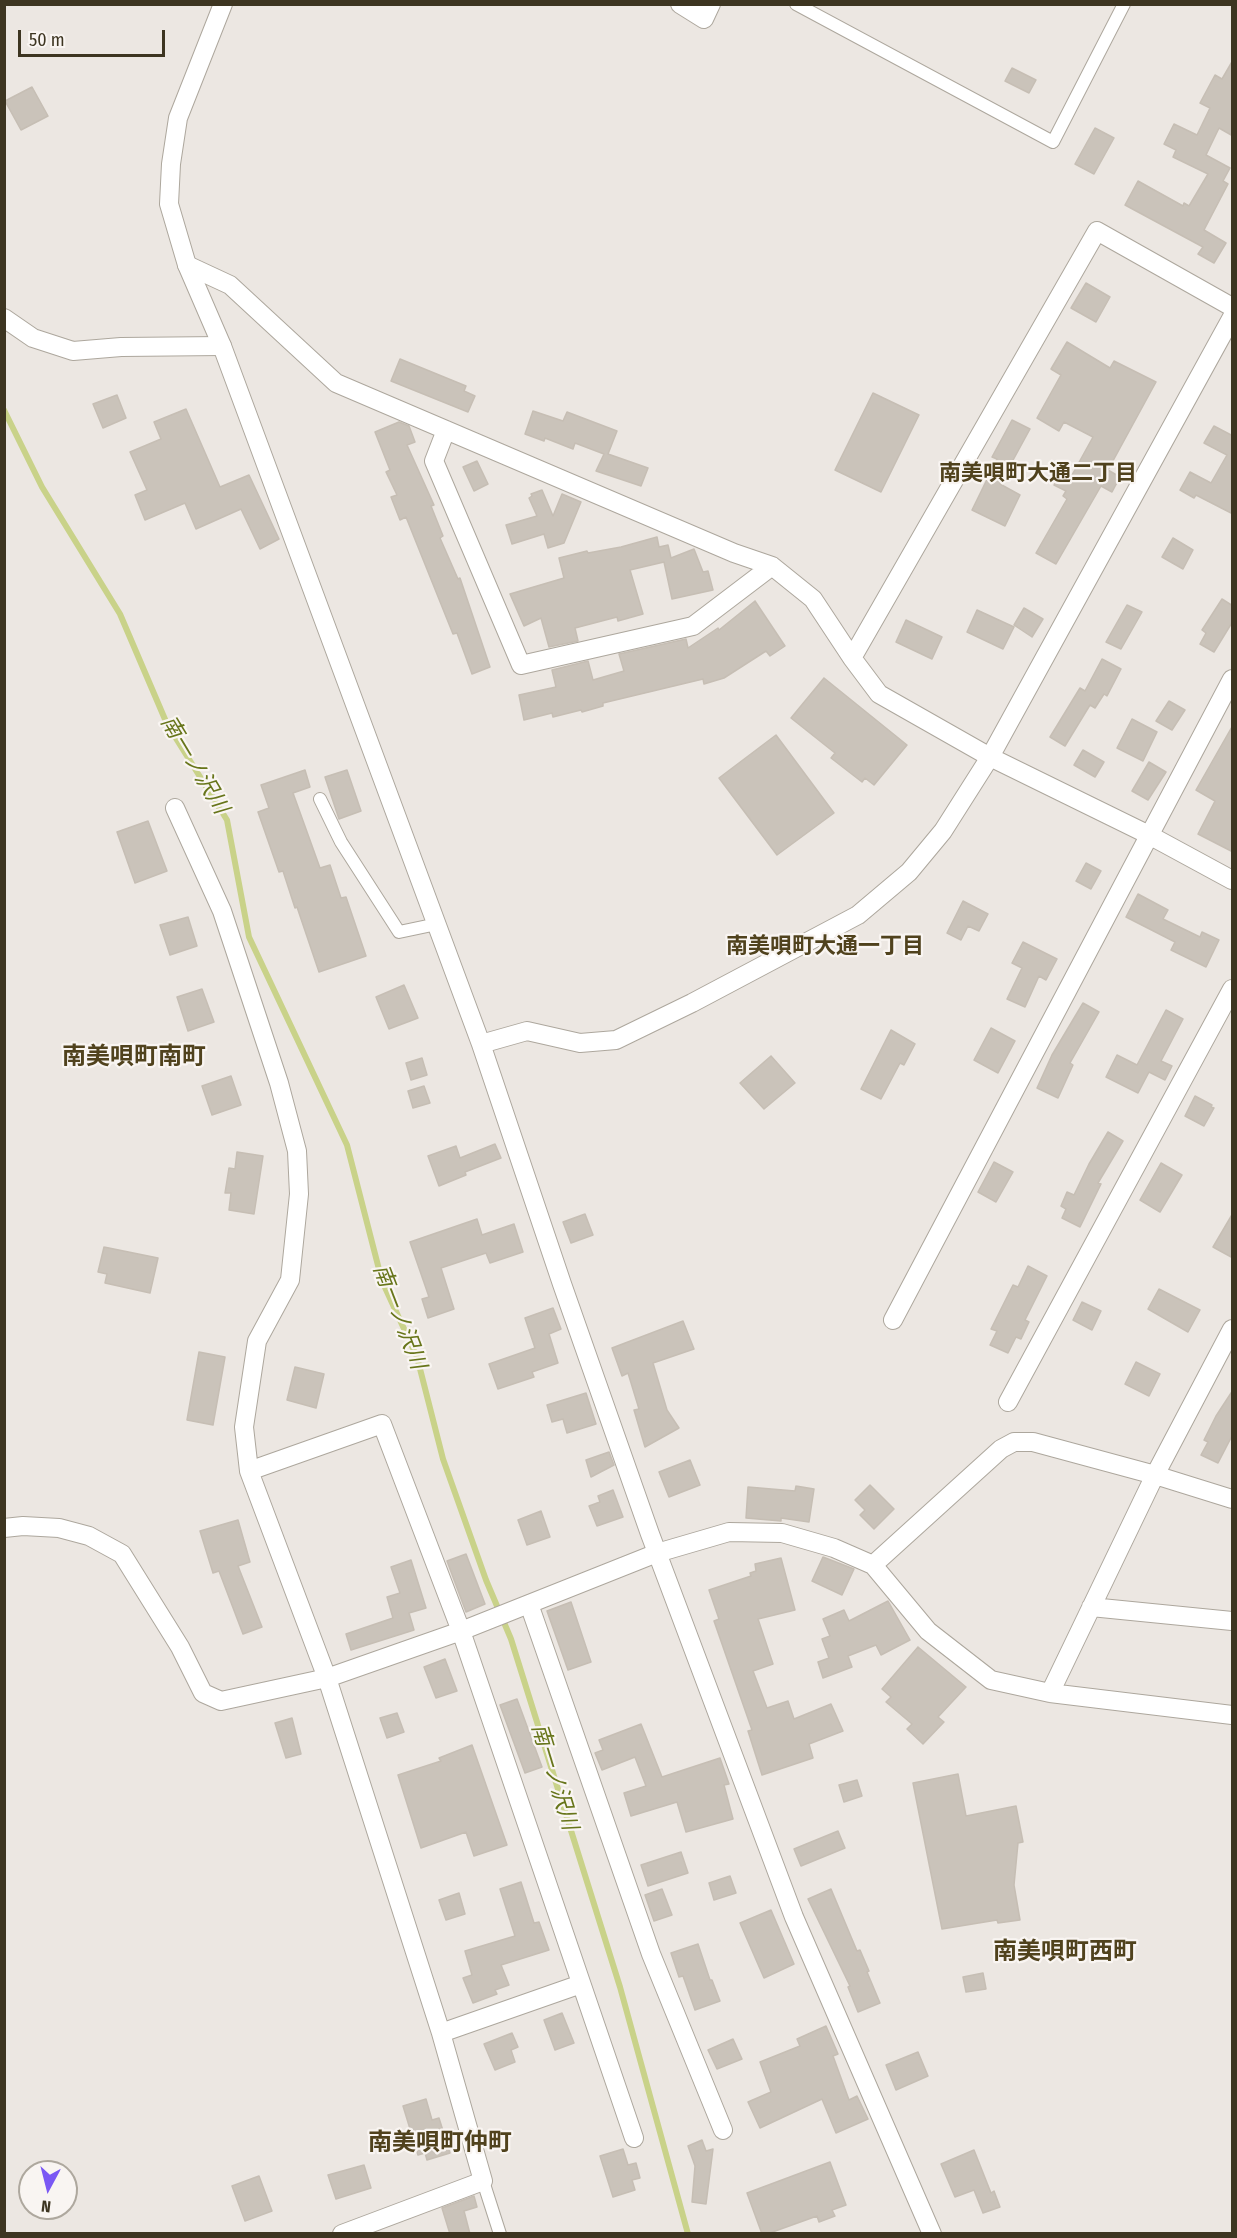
<!DOCTYPE html>
<html>
<head>
<meta charset="utf-8">
<style>
	body { margin:0 }
	#map { position:relative; width:1237px; height:2238px; overflow:hidden; background:#ece7e2; font-family:"Fira Sans Condensed",sans-serif }
	canvas { display:block }
	.frame { position:absolute; inset:0; border:6px solid #3d3521; pointer-events:none }
	.north { position:absolute; left:18px; top:2160px; width:60px; height:60px; box-sizing:border-box; background:#f9f5f2; border:2px solid #aea89e; border-radius:50%; rotate:187deg; font-size:16px; font-weight:700; line-height:24px; text-align:center; color:#3d3521 }
	.north::after { content:''; display:block; margin:auto; width:21px; height:27px; background:#7a58f4; clip-path:polygon(50% 0,100% 100%,50% 72%,0 100%) }
	.scale { position:absolute; left:18px; top:30px; width:147px; height:27px; box-sizing:border-box; border:3px solid #3d3521; border-top:0; padding-left:8px; font-size:18px; line-height:21px; white-space:nowrap; color:#3d3521; -webkit-text-stroke:4px #f9f5f2; paint-order:stroke }
</style>
</head>
<body>
<div id="map">
<canvas width="1237" height="2238"></canvas>
<div class="frame"></div>
<div class="north">N</div>
<div class="scale">50 m</div>
</div>
<script>
const c = document.querySelector('canvas').getContext('2d');
c.lineJoin = 'round';
const toPath = rows => new Path2D(rows.map(r => 'M' + r).join(''));
function trace(path, color, width, dash) { c.strokeStyle = color; c.lineWidth = width; c.lineCap = dash ? 'butt' : 'round'; c.setLineDash(dash || []); c.stroke(path); }
function fill(path, color) { c.fillStyle = color; c.fill(path, 'evenodd'); }
function write(font, color, halo, rows, align = 'center') {
  c.font = font + ' "Fira Sans Condensed","Noto Sans JP",sans-serif'; c.lineWidth = 4.5; c.setLineDash([]); c.textBaseline = 'middle'; c.strokeStyle = halo; c.fillStyle = color; for (const [text, x, y, turn = 0] of rows) {
    c.save(); c.translate(x, y); c.rotate((+turn || 0) * Math.PI / 180); c.textAlign = isNaN(turn) ? turn : align; if (halo) c.strokeText(text, 0, 0); c.fillText(text, 0, 0); c.restore();
  }
}
const stream = toPath([
	[4,410,42,487,120,614,167,724,227,820,249,937,347,1145,382,1281,417,1357,443,1459,486,1580,511,1639,620,1987,688,2234]
]);
const building = toPath([
	[1233,60,1233,136,1219,128,1206,155,1230,168,1223,181,1228,184,1204,230,1226,243,1214,263,1198,254,1203,247,1125,205,1138,181,1183,206,1184,203,1189,206,1208,174,1173,157,1176,150,1164,144,1174,124,1197,135,1210,108,1200,103,1215,75,1222,79,1233,60],
	[1012,68,1036,80,1029,93,1005,81,1012,68],
	[32,87,48,116,21,130,5,101,32,87],
	[1095,128,1114,138,1094,174,1075,164,1095,128],
	[1086,283,1110,297,1096,322,1071,308,1086,283],
	[1067,342,1110,368,1114,361,1156,382,1108,470,1120,477,1112,492,1101,486,1056,564,1036,553,1067,499,1063,496,1066,491,1054,485,1063,469,1072,475,1093,437,1064,422,1059,431,1037,418,1061,375,1051,369,1067,342],
	[400,359,466,386,464,391,475,396,468,412,391,381,400,359],
	[873,393,919,415,881,492,835,470,873,393],
	[117,395,126,418,103,428,93,404,117,395],
	[186,409,220,487,249,475,279,539,260,549,241,509,196,529,185,503,145,520,135,495,147,490,130,452,161,439,154,422,186,409],
	[533,411,563,421,567,412,617,431,608,454,648,468,641,486,596,471,604,454,575,443,573,449,545,438,544,441,525,434,533,411],
	[1012,420,1030,429,1000,484,1020,495,1005,526,972,510,997,459,992,457,1012,420],
	[399,422,409,426,415,442,407,445,434,505,431,506,443,536,440,538,458,579,460,578,490,667,472,674,457,633,453,634,406,517,400,520,391,497,397,495,386,472,390,470,375,432,399,422],
	[1214,426,1233,436,1233,514,1196,495,1194,498,1180,490,1190,472,1211,483,1227,455,1204,443,1214,426],
	[477,461,488,484,474,491,463,467,477,461],
	[542,490,553,516,562,494,581,502,564,543,548,548,544,534,512,544,506,525,537,516,529,498,532,496,531,494,542,490],
	[657,537,659,547,668,545,671,558,694,549,703,572,708,571,713,590,672,599,664,562,630,570,643,614,618,621,617,617,575,628,578,641,549,647,541,618,524,626,510,594,564,578,559,558,587,551,588,553,621,547,657,537],
	[1173,538,1193,550,1183,569,1162,557,1173,538],
	[1222,599,1233,606,1233,621,1214,652,1200,644,1206,633,1202,630,1222,599],
	[755,601,785,646,770,656,766,651,724,678,704,684,703,679,603,703,603,706,582,712,581,710,553,717,552,713,524,720,519,695,556,687,552,670,588,661,593,680,624,671,619,654,686,639,688,648,718,628,719,630,755,601],
	[1127,605,1142,612,1121,649,1106,642,1127,605],
	[1024,608,1043,619,1032,637,1014,625,1024,608],
	[977,610,1014,627,1003,649,967,632,977,610],
	[906,620,942,637,932,659,896,642,906,620],
	[1102,659,1121,669,1107,696,1104,694,1095,708,1090,705,1065,746,1050,737,1080,688,1085,691,1102,659],
	[824,678,907,745,874,785,865,778,862,782,831,758,835,753,791,718,824,678],
	[1169,701,1185,710,1172,730,1156,721,1169,701],
	[1132,719,1157,732,1143,761,1117,748,1132,719],
	[1233,725,1233,852,1198,834,1215,801,1196,790,1233,725],
	[776,735,834,813,777,855,719,778,776,735],
	[1083,750,1104,762,1095,777,1074,765,1083,750],
	[1149,762,1166,772,1148,800,1132,791,1149,762],
	[305,770,310,787,293,793,320,868,330,865,341,898,346,897,366,956,319,972,297,907,295,908,283,871,279,872,258,812,269,808,261,785,305,770],
	[347,770,361,811,339,819,325,777,347,770],
	[148,821,167,871,135,883,117,832,148,821],
	[1086,863,1101,871,1091,889,1076,881,1086,863],
	[1138,894,1168,910,1163,919,1200,937,1202,932,1219,940,1206,967,1171,950,1175,942,1126,917,1138,894],
	[963,901,988,914,979,931,968,926,961,940,947,933,963,901],
	[188,917,197,946,170,955,160,925,188,917],
	[1023,942,1057,959,1046,980,1039,976,1025,1007,1007,999,1022,968,1012,963,1023,942],
	[404,985,418,1018,389,1029,376,997,404,985],
	[202,989,214,1022,188,1031,177,997,202,989],
	[1083,1003,1099,1012,1070,1063,1073,1065,1058,1098,1037,1088,1052,1055,1083,1003],
	[1166,1010,1183,1019,1161,1061,1172,1066,1165,1080,1149,1072,1138,1093,1106,1077,1117,1055,1137,1065,1166,1010],
	[991,1028,1015,1041,998,1073,974,1060,991,1028],
	[891,1030,915,1044,904,1065,900,1063,881,1099,861,1089,891,1030],
	[771,1056,795,1083,764,1109,740,1083,771,1056],
	[422,1058,427,1075,411,1080,406,1063,422,1058],
	[231,1076,241,1105,212,1115,202,1086,231,1076],
	[424,1086,430,1103,413,1108,408,1091,424,1086],
	[1195,1096,1212,1105,1211,1107,1214,1108,1204,1126,1185,1116,1195,1096],
	[1108,1132,1123,1141,1098,1183,1101,1184,1080,1227,1062,1218,1066,1209,1061,1206,1067,1192,1074,1195,1089,1164,1108,1132],
	[495,1144,501,1158,465,1172,466,1175,439,1186,428,1156,456,1146,460,1158,495,1144],
	[237,1152,263,1156,254,1214,229,1210,231,1193,225,1193,229,1168,235,1169,237,1152],
	[994,1162,1013,1172,996,1202,978,1192,994,1162],
	[1161,1163,1182,1175,1160,1212,1140,1200,1161,1163],
	[1233,1213,1233,1258,1213,1247,1233,1213],
	[585,1214,593,1235,571,1243,563,1222,585,1214],
	[477,1219,482,1235,514,1224,523,1252,490,1263,486,1253,441,1268,454,1309,428,1318,422,1299,429,1297,410,1242,477,1219],
	[104,1247,158,1258,150,1293,105,1283,107,1274,98,1272,104,1247],
	[1028,1266,1047,1276,1025,1320,1029,1322,1021,1339,1016,1337,1008,1353,990,1345,997,1331,991,1329,1013,1285,1018,1287,1028,1266],
	[1159,1289,1200,1310,1188,1332,1148,1309,1159,1289],
	[1082,1302,1101,1311,1092,1330,1073,1320,1082,1302],
	[553,1308,561,1329,549,1334,558,1363,532,1372,534,1377,498,1389,489,1364,535,1348,525,1318,553,1308],
	[683,1321,694,1349,653,1363,667,1410,679,1428,645,1447,634,1410,639,1409,628,1373,622,1376,612,1348,683,1321],
	[199,1352,225,1357,213,1425,187,1420,199,1352],
	[1136,1362,1160,1374,1149,1396,1125,1384,1136,1362],
	[295,1367,324,1374,316,1408,287,1400,295,1367],
	[1233,1390,1233,1434,1218,1463,1201,1455,1208,1442,1204,1440,1216,1416,1233,1390],
	[586,1393,596,1424,567,1433,563,1419,552,1422,547,1405,586,1393],
	[609,1452,614,1465,591,1477,586,1460,609,1452],
	[690,1460,700,1485,669,1497,659,1472,690,1460],
	[870,1485,894,1509,874,1529,860,1515,865,1510,855,1500,870,1485],
	[796,1486,814,1489,809,1522,781,1518,781,1521,746,1518,748,1487,795,1491,796,1486],
	[613,1490,623,1517,597,1526,589,1506,600,1502,598,1496,613,1490],
	[541,1511,550,1537,527,1545,518,1520,541,1511],
	[238,1520,250,1562,238,1566,262,1627,243,1634,219,1571,213,1573,200,1531,238,1520],
	[466,1554,485,1604,466,1612,447,1561,466,1554],
	[823,1557,854,1569,842,1595,812,1581,823,1557],
	[781,1558,795,1610,758,1619,773,1664,753,1671,767,1708,788,1701,794,1719,831,1704,843,1731,809,1744,813,1758,762,1775,748,1731,752,1730,714,1621,719,1619,709,1590,751,1576,750,1573,756,1571,755,1564,781,1558],
	[411,1560,426,1608,409,1613,414,1630,351,1650,346,1634,393,1618,387,1597,400,1593,391,1567,411,1560],
	[888,1601,910,1640,881,1655,876,1645,848,1656,852,1667,823,1678,818,1662,829,1658,822,1639,830,1636,823,1619,844,1610,849,1621,888,1601],
	[571,1602,591,1662,568,1670,547,1611,571,1602],
	[918,1647,966,1687,938,1717,944,1722,923,1744,907,1729,912,1724,886,1702,891,1697,882,1689,918,1647],
	[445,1659,457,1691,436,1698,424,1667,445,1659],
	[517,1699,542,1767,525,1773,500,1705,517,1699],
	[397,1713,404,1732,387,1738,380,1718,397,1713],
	[292,1718,301,1754,286,1758,275,1723,292,1718],
	[641,1724,662,1777,720,1758,729,1784,724,1785,733,1819,686,1832,677,1802,631,1816,624,1793,646,1786,635,1757,602,1770,595,1753,603,1750,599,1740,641,1724],
	[472,1745,507,1845,474,1856,466,1832,421,1848,398,1775,441,1761,439,1758,472,1745],
	[958,1774,966,1816,1016,1806,1023,1842,1018,1843,1014,1885,1020,1920,998,1923,997,1920,942,1929,913,1783,958,1774],
	[857,1780,862,1796,844,1802,839,1785,857,1780],
	[838,1831,845,1848,801,1866,794,1849,838,1831],
	[681,1852,688,1873,648,1886,641,1865,681,1852],
	[730,1876,736,1893,714,1900,709,1883,730,1876],
	[521,1882,534,1923,539,1922,549,1950,501,1965,509,1985,495,1990,497,1994,473,2003,463,1978,472,1975,465,1951,515,1936,500,1889,521,1882],
	[662,1889,672,1915,654,1921,645,1895,662,1889],
	[831,1889,857,1951,860,1950,869,1971,867,1972,880,2003,858,2012,848,1987,850,1986,808,1899,831,1889],
	[459,1893,465,1914,446,1920,439,1900,459,1893],
	[771,1910,794,1964,764,1978,740,1923,771,1910],
	[698,1944,710,1980,712,1980,720,2001,695,2010,683,1976,679,1977,671,1953,698,1944],
	[983,1973,986,1989,966,1992,963,1977,983,1973],
	[562,2013,574,2043,555,2050,544,2020,562,2013],
	[826,2026,838,2054,833,2056,849,2100,857,2096,868,2119,836,2133,822,2099,760,2128,748,2102,771,2092,760,2062,800,2046,797,2039,826,2026],
	[512,2033,518,2047,511,2050,515,2062,495,2070,484,2044,512,2033],
	[733,2039,742,2059,717,2069,708,2050,733,2039],
	[918,2052,928,2076,896,2090,886,2065,918,2052],
	[426,2099,432,2120,439,2118,450,2153,427,2160,425,2153,418,2155,403,2106,426,2099],
	[702,2140,706,2151,713,2149,706,2204,692,2202,695,2166,688,2146,702,2140],
	[623,2149,628,2165,636,2163,640,2178,632,2180,635,2190,613,2197,600,2156,623,2149],
	[974,2150,991,2193,994,2191,1000,2207,983,2213,974,2190,955,2197,941,2164,974,2150],
	[830,2162,846,2205,832,2210,835,2216,819,2222,817,2216,767,2234,762,2234,747,2193,830,2162],
	[364,2165,371,2188,336,2199,328,2175,364,2165],
	[259,2176,272,2211,245,2221,232,2186,259,2176],
	[474,2196,477,2207,464,2211,470,2234,450,2234,442,2208,474,2196]
]);
const service = toPath([
	[796,4,1053,142,1124,4],
	[320,799,341,842,399,932,437,924],
	[483,2181,500,2234]
]);
const minor = toPath([
	[680,4,704,19,711,4],
	[187,265,230,285,336,383,734,553,772,566,813,599,852,658,879,694,990,757,1149,835,1232,880],
	[4,318,33,338,73,351,121,347,222,346],
	[446,430,434,461,521,665,693,626,772,566],
	[852,658,1097,231,1232,307],
	[175,808,222,911,279,1083,297,1151,299,1194,290,1280,257,1341,244,1427,249,1471,327,1678,441,2033,483,2181,342,2234],
	[893,1320,1232,679],
	[1008,1402,1232,989],
	[249,1471,382,1424,461,1631,634,2138],
	[4,1528,23,1526,59,1528,89,1536,122,1554,180,1647,203,1693,221,1701,327,1678,461,1631,657,1553,729,1532,782,1533,834,1548,873,1565,928,1631,991,1680,1050,1693,1232,1715],
	[873,1565,1001,1449,1014,1442,1033,1442,1155,1475,1232,1499],
	[529,1604,651,1954,723,2130],
	[1091,1607,1232,1621],
	[1050,1693,1155,1475,1232,1329],
	[441,2033,581,1984]
]);
const tertiary = toPath([
	[223,4,178,118,171,164,169,204,187,265,222,346,481,1044,562,1284,650,1534,794,1917,932,2234],
	[481,1044,527,1031,580,1043,616,1040,692,1003,858,915,909,872,943,831,990,757,1232,317]
]);
const neighbourhoodNames = [
	["南美唄町大通二丁目",1038,474],
	["南美唄町大通一丁目",825,947]
];
const waterNames = [
	["南一ノ沢川",194,765,59],
	["南一ノ沢川",399,1317,69],
	["南一ノ沢川",554,1777,73]
];
const quarterNames = [
	["南美唄町南町",134,1057],
	["南美唄町西町",1065,1952],
	["南美唄町仲町",440,2143]
];
trace(stream, '#c9d289', 6);
fill(building, '#cac3ba');
trace(building, '#c6beb4', 1.5);
trace(service, '#ada79d', 14);
trace(minor, '#ada79d', 20);
trace(tertiary, '#ada79d', 20);
trace(service, '#fff', 12);
trace(minor, '#fff', 18);
trace(tertiary, '#fff', 18);
write('bold 22px', '#50421d', '#f9f5f2', neighbourhoodNames);
write('italic 22px', '#67751a', '#f9f5f2', waterNames);
write('bold 24px', '#50421d', '#f9f5f2', quarterNames);
</script>
</body>
</html>
